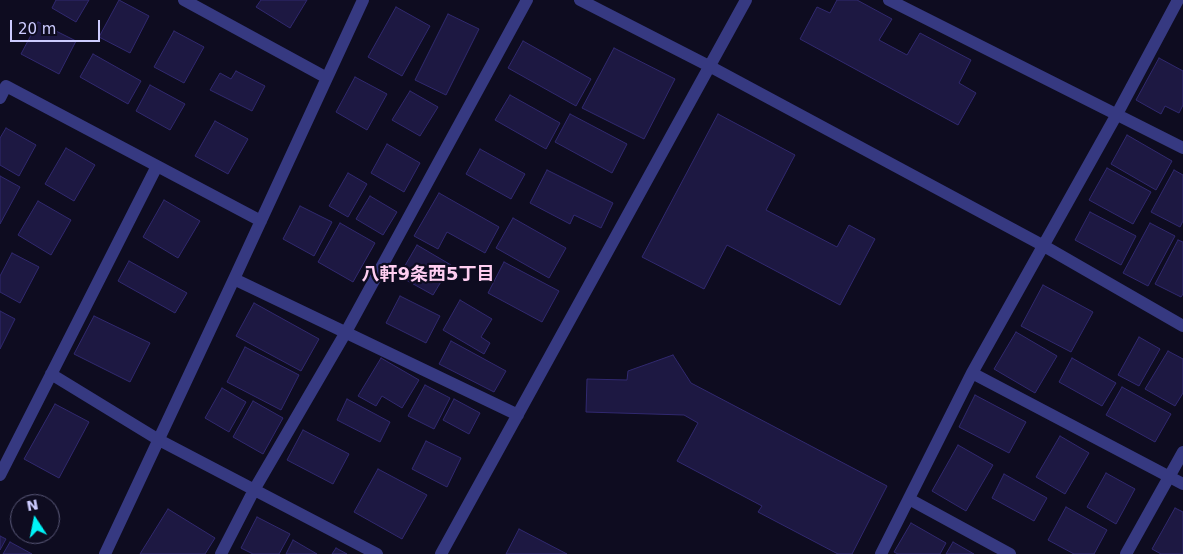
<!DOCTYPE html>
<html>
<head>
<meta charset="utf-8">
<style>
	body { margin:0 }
	#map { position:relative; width:1183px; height:554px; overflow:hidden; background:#0e0c20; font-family:"DejaVu Sans",sans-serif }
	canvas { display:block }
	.north { position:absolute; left:10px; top:494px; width:50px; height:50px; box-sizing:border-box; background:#0e0c20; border:1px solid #5a5979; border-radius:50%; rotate:349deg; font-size:14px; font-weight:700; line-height:20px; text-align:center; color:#cdccff }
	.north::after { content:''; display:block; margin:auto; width:18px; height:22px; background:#00f3f7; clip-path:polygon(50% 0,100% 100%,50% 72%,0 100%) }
	.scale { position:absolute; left:10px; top:20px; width:90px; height:22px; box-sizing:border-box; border:2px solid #cdccff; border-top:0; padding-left:6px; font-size:15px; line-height:18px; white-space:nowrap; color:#cdccff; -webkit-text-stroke:4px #0e0c20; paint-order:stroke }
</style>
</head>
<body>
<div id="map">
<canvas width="1183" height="554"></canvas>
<div class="north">N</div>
<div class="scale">20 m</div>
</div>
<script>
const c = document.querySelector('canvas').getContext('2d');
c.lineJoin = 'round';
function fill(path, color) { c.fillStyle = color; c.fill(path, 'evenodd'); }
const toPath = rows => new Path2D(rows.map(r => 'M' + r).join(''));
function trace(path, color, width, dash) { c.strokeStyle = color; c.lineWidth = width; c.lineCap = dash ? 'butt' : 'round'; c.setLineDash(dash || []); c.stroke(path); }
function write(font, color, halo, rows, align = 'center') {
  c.font = font + ' "DejaVu Sans","Noto Sans JP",sans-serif'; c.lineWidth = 4.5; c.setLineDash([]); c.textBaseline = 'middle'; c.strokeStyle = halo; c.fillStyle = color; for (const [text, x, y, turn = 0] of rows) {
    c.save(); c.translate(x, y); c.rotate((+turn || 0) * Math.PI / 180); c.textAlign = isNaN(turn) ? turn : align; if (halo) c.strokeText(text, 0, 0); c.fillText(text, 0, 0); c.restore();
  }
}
const building = toPath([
	[56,0,89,0,76,22,52,8,56,0],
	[119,0,149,16,130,53,99,37,119,0],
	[261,0,307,0,290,28,256,7,261,0],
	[837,0,857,0,892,19,879,40,907,55,920,33,971,60,959,83,976,93,958,125,800,39,817,7,830,13,837,0],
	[396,7,430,26,402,76,368,57,396,7],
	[448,14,479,29,446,95,415,80,448,14],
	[38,22,76,41,59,74,21,54,38,22],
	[174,31,204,47,184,83,154,67,174,31],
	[523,41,591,79,576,106,508,68,523,41],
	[614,48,675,79,644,139,582,108,614,48],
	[93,54,141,81,128,104,80,77,93,54],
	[1159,58,1183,71,1183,105,1179,113,1165,106,1161,114,1136,100,1159,58],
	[236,71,265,86,252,111,210,90,220,73,231,79,236,71],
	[355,77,387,94,367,130,336,112,355,77],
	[150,85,185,104,170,130,136,111,150,85],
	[410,91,438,107,420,136,392,120,410,91],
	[510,95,560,123,546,149,495,120,510,95],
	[570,114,627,144,612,173,555,142,570,114],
	[718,114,795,155,766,210,837,247,849,225,875,239,840,305,727,245,704,289,642,257,718,114],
	[215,121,248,139,228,174,195,156,215,121],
	[6,128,36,145,19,176,0,165,0,138,6,128],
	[1127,135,1172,161,1156,190,1111,164,1127,135],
	[387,144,420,163,404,192,371,173,387,144],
	[66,148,95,165,74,201,45,184,66,148],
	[480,149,525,174,511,199,466,174,480,149],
	[1107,168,1151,192,1133,224,1089,200,1107,168],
	[547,170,613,203,601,228,574,215,570,224,530,203,547,170],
	[1174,170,1183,175,1183,221,1180,227,1151,212,1174,170],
	[348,173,367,184,348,217,329,206,348,173],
	[0,176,20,187,0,224,0,176],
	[439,193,499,227,485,253,447,232,438,249,414,236,439,193],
	[370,196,397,212,383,235,356,219,370,196],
	[164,200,200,221,178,258,143,237,164,200],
	[38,201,71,220,51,255,18,235,38,201],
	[300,206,332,222,314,256,283,239,300,206],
	[1090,212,1136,236,1121,265,1075,240,1090,212],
	[513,218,566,248,549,278,496,248,513,218],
	[340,223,375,243,353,282,318,262,340,223],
	[1150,223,1175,236,1148,286,1123,273,1150,223],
	[1178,240,1183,242,1183,294,1181,297,1155,284,1178,240],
	[417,245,451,265,433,295,399,276,417,245],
	[12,253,39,267,20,303,0,292,0,276,12,253],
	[129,261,187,293,175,313,118,281,129,261],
	[504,262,559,291,542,322,488,293,504,262],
	[1043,285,1093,312,1071,352,1021,326,1043,285],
	[400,296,440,316,426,343,386,323,400,296],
	[460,300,492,319,481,337,490,343,484,354,443,330,460,300],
	[254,303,319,339,301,371,236,336,254,303],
	[0,311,15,319,0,349,0,311],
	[94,316,150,343,130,382,74,354,94,316],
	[1016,332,1057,356,1035,393,994,369,1016,332],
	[1139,337,1160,349,1139,386,1118,375,1139,337],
	[451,341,506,371,494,392,439,364,451,341],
	[245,347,299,375,281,410,227,382,245,347],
	[1168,351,1183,359,1183,393,1175,406,1145,389,1168,351],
	[673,355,691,383,887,486,852,554,838,554,758,512,762,506,677,461,698,423,684,415,586,412,587,379,627,380,628,371,673,355],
	[381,358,419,380,402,408,382,396,376,406,358,396,381,358],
	[1072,358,1116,383,1102,406,1059,382,1072,358],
	[425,385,450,398,434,429,408,416,425,385],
	[1122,387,1171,414,1155,442,1106,415,1122,387],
	[222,388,246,402,229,432,205,418,222,388],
	[975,395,1026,422,1009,453,959,427,975,395],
	[347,399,390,422,380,442,337,420,347,399],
	[454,399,480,413,469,434,443,420,454,399],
	[253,401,283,418,263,454,233,437,253,401],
	[55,404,89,422,59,478,24,459,55,404],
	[303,430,349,454,333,484,287,460,303,430],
	[1060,436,1089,453,1065,494,1036,477,1060,436],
	[426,441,461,458,447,487,412,469,426,441],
	[958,445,993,465,966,511,932,491,958,445],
	[378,469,427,495,402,539,354,512,378,469],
	[1106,473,1135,489,1116,524,1087,507,1106,473],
	[1004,474,1047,498,1034,521,992,498,1004,474],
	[1066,507,1107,530,1094,554,1074,554,1048,540,1066,507],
	[1175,508,1183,512,1183,554,1161,554,1152,549,1175,508],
	[168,509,215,538,205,554,140,554,168,509],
	[257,517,290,534,279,554,253,554,241,548,257,517],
	[911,523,946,543,940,554,898,554,894,552,911,523],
	[519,529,567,554,506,554,519,529],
	[0,536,6,539,0,550,0,536],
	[293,540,317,554,286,554,293,540],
	[10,542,32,554,3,554,10,542],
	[953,542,974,554,946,554,953,542],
	[336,548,347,554,332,554,336,548]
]);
const minor = toPath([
	[184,0,327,78],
	[580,0,711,67,1044,246,1183,326],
	[889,0,1183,148],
	[0,98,6,86,261,221],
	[234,279,518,415],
	[972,373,1183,484],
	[51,374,159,440,377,554],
	[0,475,157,166],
	[909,499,1010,554],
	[105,554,234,279,363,0],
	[221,554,254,490,346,332,527,0],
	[441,554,746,0],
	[881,554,972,373,1117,114,1178,0],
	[1126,554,1183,452]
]);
const neighbourhoodNames = [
	["八軒9条西5丁目",428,275]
];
fill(building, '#1d1842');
trace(building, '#31296f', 1);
trace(minor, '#363981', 12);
write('bold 18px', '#ffcef1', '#0e0c20', neighbourhoodNames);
</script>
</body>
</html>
